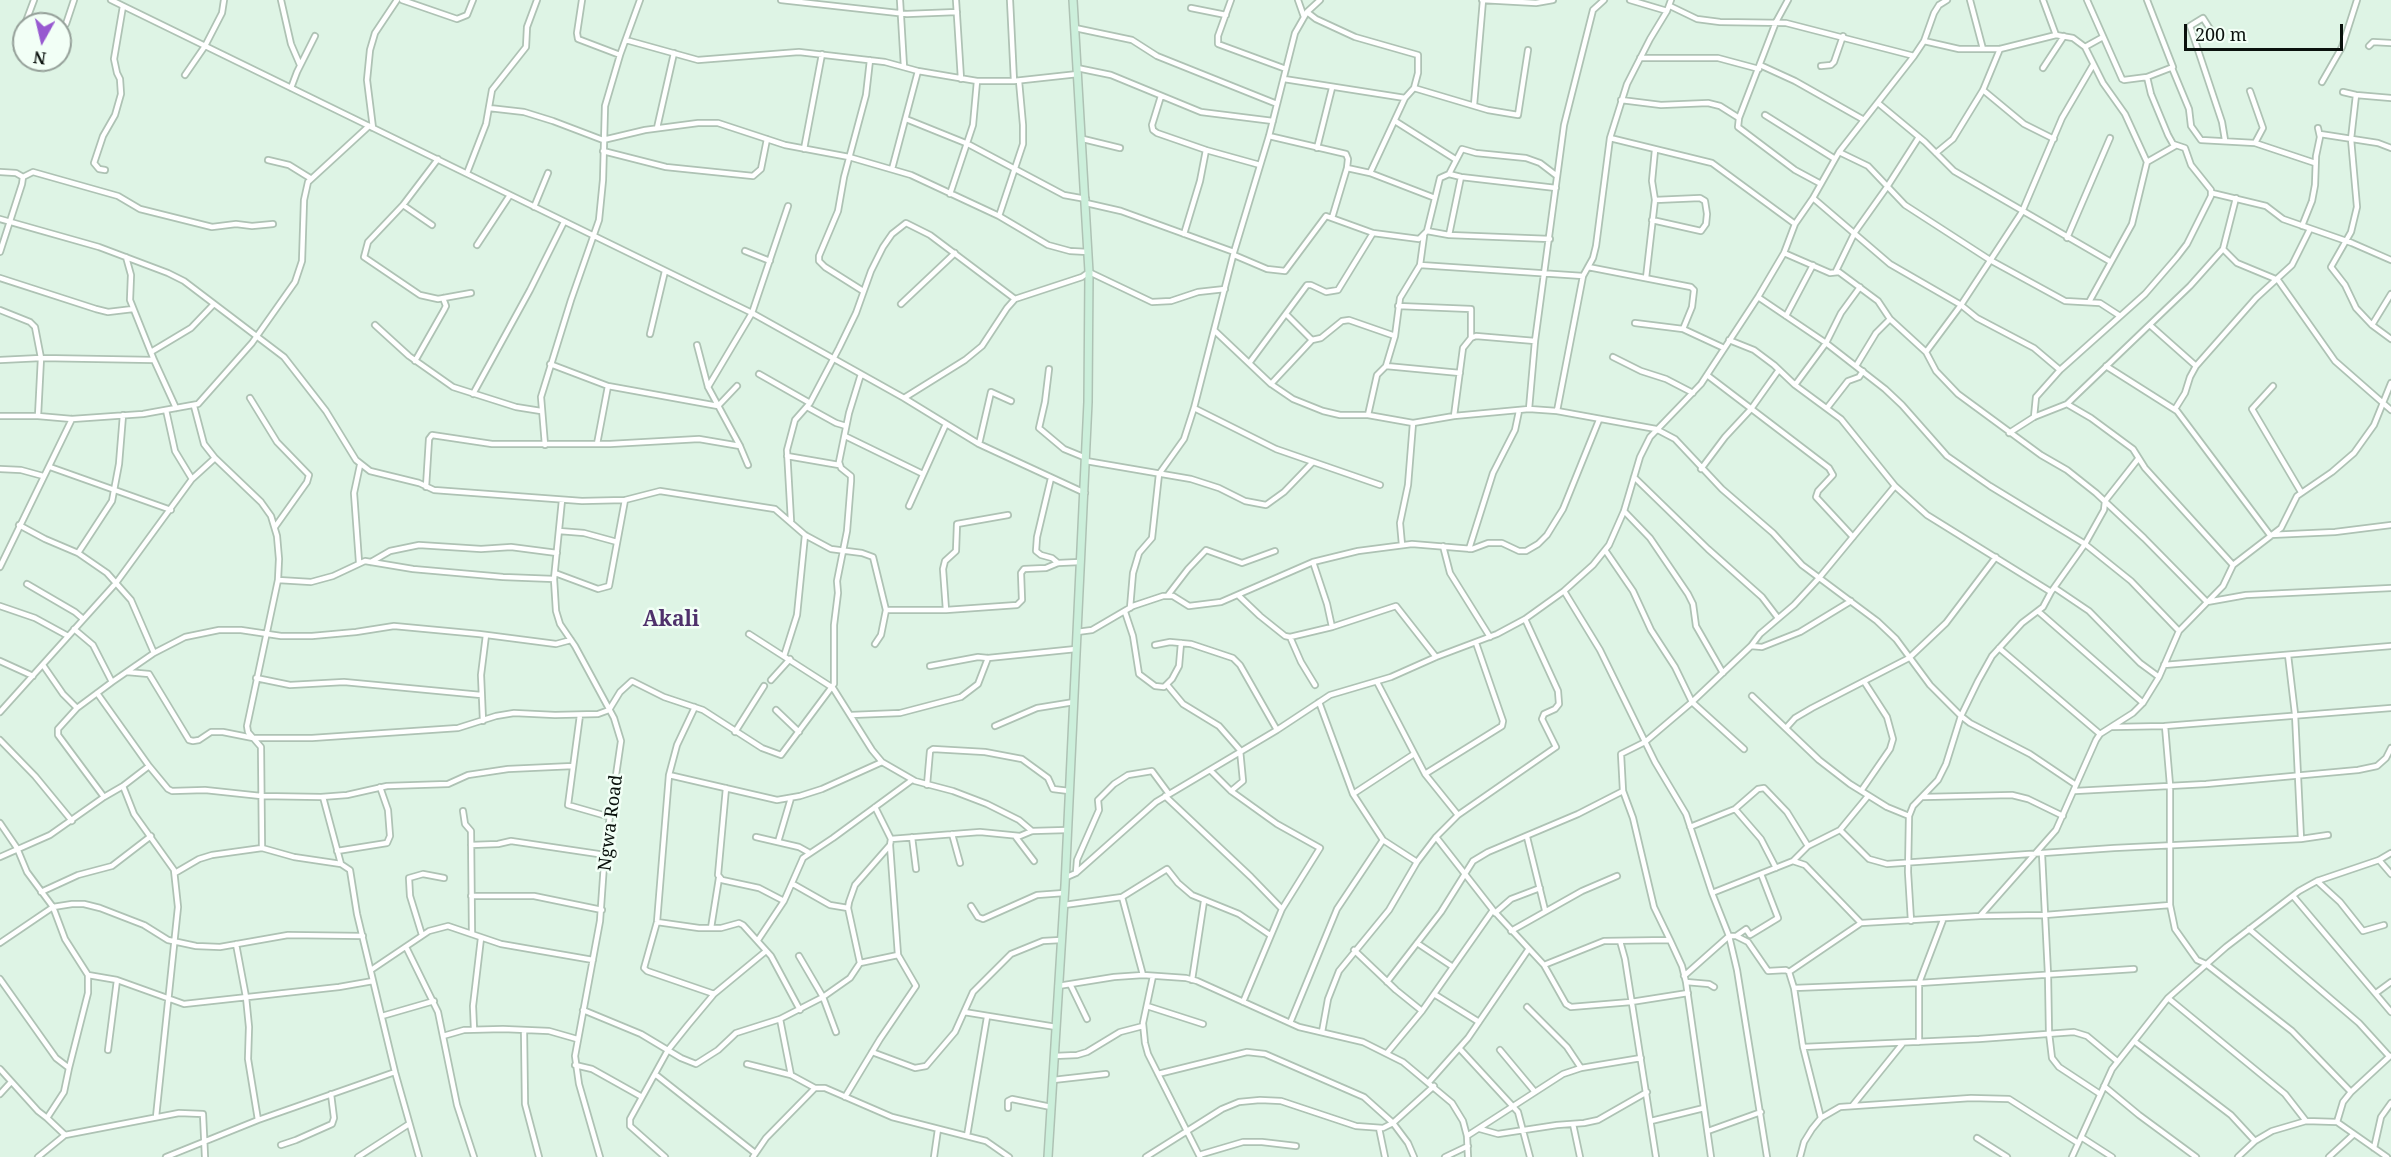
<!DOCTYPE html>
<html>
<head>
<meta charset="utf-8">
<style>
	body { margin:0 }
	#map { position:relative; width:2391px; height:1157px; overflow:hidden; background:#def4e5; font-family:"Noto Serif",serif }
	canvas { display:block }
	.north { position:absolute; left:12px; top:12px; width:60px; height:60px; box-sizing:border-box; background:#f2fff6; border:2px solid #95a099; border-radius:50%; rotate:188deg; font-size:16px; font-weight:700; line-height:24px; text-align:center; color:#0a110d }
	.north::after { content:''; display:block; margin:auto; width:21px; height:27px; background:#9759d0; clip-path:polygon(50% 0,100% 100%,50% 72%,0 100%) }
	.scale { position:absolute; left:2184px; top:24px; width:159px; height:27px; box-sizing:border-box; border:3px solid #0a110d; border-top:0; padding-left:8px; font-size:18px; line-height:21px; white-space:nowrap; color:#0a110d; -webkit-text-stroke:4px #f2fff6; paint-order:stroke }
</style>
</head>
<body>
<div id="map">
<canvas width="2391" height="1157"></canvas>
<div class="north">N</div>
<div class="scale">200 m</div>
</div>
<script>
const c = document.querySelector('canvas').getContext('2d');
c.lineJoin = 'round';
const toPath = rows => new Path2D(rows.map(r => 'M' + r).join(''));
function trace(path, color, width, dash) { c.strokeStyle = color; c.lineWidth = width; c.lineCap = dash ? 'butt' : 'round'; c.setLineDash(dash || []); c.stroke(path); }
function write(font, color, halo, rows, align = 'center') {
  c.font = font + ' "Noto Serif",serif'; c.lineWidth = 5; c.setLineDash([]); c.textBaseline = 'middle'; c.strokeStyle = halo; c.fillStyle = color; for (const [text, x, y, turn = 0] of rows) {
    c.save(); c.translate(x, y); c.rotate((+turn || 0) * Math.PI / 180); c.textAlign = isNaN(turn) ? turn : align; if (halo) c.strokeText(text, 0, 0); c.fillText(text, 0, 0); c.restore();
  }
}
const street = toPath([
	[111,0,752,313,904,398,979,444,1085,493],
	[281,0,291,44,300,65],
	[402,0,457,19,467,15,473,0],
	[582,0,577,33,578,39,620,55],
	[781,0,907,14,957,12],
	[900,0,904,67],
	[956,0,961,79],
	[1010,0,1014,81],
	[1231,0,1218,36,1218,44,1286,69],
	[1298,0,1304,17],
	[1482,0,1536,3,1553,0],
	[1630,0,1667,11],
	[1788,0,1776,22,1739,118,1738,127,1795,170,1821,184],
	[1970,0,1983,49],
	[2043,0,2056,35],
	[2087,0,2122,79,2124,80,2147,77,2173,67,2147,0],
	[1670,6,1697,19,1720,22,1786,23,1914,56],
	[1191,8,1226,15],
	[1307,12,1316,19,1355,37,1418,55,1418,73,1414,88,1405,98,1370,173],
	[25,24,34,0],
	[66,24,74,0],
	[1075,28,1132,40,1157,56,1277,104],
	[2210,29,2203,18,2190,26,2222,122,2225,140],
	[626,40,698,60,799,52,885,62,918,71,977,81,1014,81,1078,74],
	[1924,41,1959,49,2000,49,2056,35,2073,38,2085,47,2103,83,2125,114,2147,162,2132,224,2089,302],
	[2369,46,2373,42,2391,43],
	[2085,47,2103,37],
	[17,49,24,28],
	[1640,58,1718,58,1759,69],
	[1760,65,1795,81,1864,120],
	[1821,66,1831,65,1834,62,1843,36],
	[1077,68,1111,75,1201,112,1273,121],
	[2043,68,2064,36],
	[2172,68,2189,109,2191,126,2201,140,2255,143,2315,163],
	[185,75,205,46,222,13,224,0],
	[1284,79,1405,98],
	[2322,82,2342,47,2357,0],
	[291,88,297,72,315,36],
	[1414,88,1488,110,1518,115,1528,50],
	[1983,90,2024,124,2054,139],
	[2250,91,2263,128,2255,143],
	[2343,92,2356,95,2391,98],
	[2356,95,2351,139,2357,207,2351,232,2331,267,2345,285,2356,308,2372,325,2391,339],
	[1161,96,1152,125,1153,130,1157,133,1206,150,1260,165],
	[1621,100,1661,105,1708,103,1720,106,1739,118],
	[1878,103,1925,142,1954,171,2111,262],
	[1474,105,1483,0],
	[489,108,524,112,553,121,603,140,645,130,698,123,718,123,785,145,849,157,911,175,999,216,1048,245,1070,251,1088,252],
	[1765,115,1835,159],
	[906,119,968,144,1064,195,1086,199],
	[1395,121,1455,159],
	[373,128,367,80,370,50,375,33,397,0],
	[657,128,674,53],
	[2320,134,2378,143,2391,148],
	[1269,136,1346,154,1348,159,1347,168,1332,218],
	[1610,138,1712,163,1795,224],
	[1083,139,1120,148],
	[1317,148,1332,88],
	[804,149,822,54],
	[603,151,666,167,753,176,761,169,767,139],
	[1839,152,1868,166,1905,205,1990,260,2065,301,2100,303,2120,316],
	[1936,153,1953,139,1983,90,2000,49],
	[438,159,403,205,368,242,364,257,420,295,438,299,471,293],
	[268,160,289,165,310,178],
	[2147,162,2175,146],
	[1347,168,1370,173,1435,198],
	[892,169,918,71],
	[105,170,99,169,94,163,103,136,115,115,121,94,120,79,117,73,114,59,123,6],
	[0,172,16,173,23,177],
	[467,173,486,124,492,90,526,47,527,27,537,0],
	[1449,174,1461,177,1556,188],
	[23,177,33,172,118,196,140,209,212,227,236,224,252,226,273,224],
	[2212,193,2266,206,2283,219,2352,243,2391,260],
	[950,194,973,125,977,81],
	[1813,198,1890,264,1961,305,1977,318,2034,348,2060,370,2145,294,2177,257,2187,244,2211,196,2211,190,2191,165,2185,148,2173,144,2168,135,2151,94,2147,77],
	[1086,203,1121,211,1234,252],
	[403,205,432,225],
	[534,207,548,173],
	[999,216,1023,144,1023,125,1019,81],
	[0,219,99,247,168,273,184,281,284,357,326,411,356,460,370,471,419,483,434,490,582,501,625,500,660,491,775,509,805,535,831,549,862,553,873,557,886,610,881,635,875,644],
	[1652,220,1701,231,1706,224,1707,214,1705,201,1700,198,1655,200],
	[2302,226,2312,201,2315,185,2316,156,2320,137,2318,128],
	[1427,231,1449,235,1550,239],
	[1184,234,1200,181,1206,150],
	[1449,235,1461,177],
	[2067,238,2110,138],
	[477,245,510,195],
	[2223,249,2237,263,2278,280,2335,361,2391,410],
	[745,251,770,261],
	[0,252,22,184,23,177],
	[1784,253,1830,273,1839,272,1878,301,1890,319,1926,352,1936,371,1958,394,2041,455,2067,470,2096,493,2144,538,2207,602,2246,595,2391,588],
	[1234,255,1267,269,1285,271,1326,216,1373,233,1419,239,1427,231,1440,178,1449,174,1462,149,1476,153,1526,158,1540,163,1557,176],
	[126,257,131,275,130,300,154,360,176,408],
	[1420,265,1583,276],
	[1588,267,1691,287,1694,290,1692,307,1683,329],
	[1836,271,1855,232,1887,187,1919,137],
	[0,278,96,309,108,312,133,309],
	[1646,278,1655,200,1652,181,1655,150],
	[863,291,825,267,819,261,819,256,838,211,844,177,866,95,870,60],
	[1758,297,1826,343,1885,389,1902,405,1947,456,1990,486,2085,544,2131,581,2179,631],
	[901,304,955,253],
	[1398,306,1471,309,1471,338,1463,348,1454,416],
	[0,310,30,322,35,327,41,358,38,416],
	[1286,314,1312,340],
	[1786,316,1813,265],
	[1635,323,1683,329,1724,348],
	[375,325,409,356,453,387,516,407,541,411],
	[2372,325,2391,294],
	[2151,326,2196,366],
	[1215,331,1271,384,1293,399,1323,411,1340,415,1368,415,1413,423,1454,416,1529,409,1557,411,1656,429,1675,439,1722,489,1773,533,1802,565,1877,621,1896,639,1930,685,1961,716,1946,764,1938,780,1913,806,1909,816,1908,872,1911,921],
	[650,334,665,271],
	[1471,338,1476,336,1535,341],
	[1729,340,1754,350,1774,365,1795,385,1841,419,1895,486,1927,515,2051,592],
	[697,345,708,387,740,446,748,465],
	[151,352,191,328,213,305],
	[1926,352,1961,305,2022,212,2062,118,2093,65],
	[1613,357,1641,371,1666,379,1693,393],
	[0,360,41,358,154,360],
	[415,361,444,310,446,306,443,298],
	[1250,362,1307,285,1311,285,1326,292,1338,290,1373,233],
	[550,364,608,386,718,406,737,386],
	[1386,366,1460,373],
	[1856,366,1876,333,1890,319],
	[2106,366,2177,411,2270,535,2335,532,2391,525],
	[1049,369,1045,402,1039,428,1064,449,1086,458],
	[759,374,810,403],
	[1707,375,1829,468,1833,475,1818,491,1816,497,1853,537],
	[1271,384,1312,340,1321,338,1342,321,1349,320,1395,336],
	[1795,385,1826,343,1841,313,1860,287],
	[2273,386,2252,409,2301,492],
	[708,387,752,313,788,206],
	[473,394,530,290,564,222],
	[250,398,277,442,309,475,307,482,275,527],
	[904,398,965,360,982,346,1007,308,1015,299,1082,277,1089,272,1152,302,1171,301,1198,292,1225,289],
	[2067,404,2091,418,2133,449,2145,468,2233,565],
	[194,406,204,444,215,458,261,502,271,516,277,536,279,559,278,580,247,726,248,732,261,747,262,848,294,857,341,864,350,870,357,914,395,1072,419,1157],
	[807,407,836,423,846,426],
	[1194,408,1276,449,1380,485],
	[1827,408,1848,381,1859,377,1863,371],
	[1529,409,1535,341,1564,125,1593,10,1604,0],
	[2175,409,2185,393,2190,377,2196,366,2256,298,2292,265,2310,229],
	[166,410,175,451,192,479],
	[1557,411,1583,276,1593,258,1596,246,1610,138,1627,84,1650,39,1667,11,1671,0],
	[1368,415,1377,375,1386,366,1395,336,1400,298,1420,265,1424,236],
	[0,416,38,416,72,419,143,414,198,404,252,343,295,282,302,261,304,200,308,182,369,126],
	[2034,417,2036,397,2060,370],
	[2009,433,2034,417,2067,404,2190,286,2223,249,2236,198],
	[845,436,923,474],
	[597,444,608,386],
	[979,444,991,392,1011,401],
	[545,445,541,397,571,300,599,220,603,180,605,106,620,55,640,0],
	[787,456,839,465],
	[1086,461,1191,479,1219,488,1245,501,1266,505,1284,492,1312,463],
	[50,467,171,510],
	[0,469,21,470,43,476],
	[1701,469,1725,437,1751,409,1778,371],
	[1634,477,1708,549,1762,597,1778,618],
	[1051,478,1037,537,1036,551,1041,555,1052,558,1058,563],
	[426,487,429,439,432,435,492,444,610,444,699,439,740,446],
	[562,500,554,579,556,611,560,624,575,646,614,718,621,741,605,850,600,921,575,1056,579,1084,600,1157],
	[909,506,946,424],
	[1624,511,1650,538,1688,594,1693,604,1696,626,1723,673],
	[791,521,787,450,795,420,810,403,839,348,856,313,871,271,883,247,892,234,906,223,930,235,1015,299],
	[19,525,45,539,78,553,107,573,131,600,154,653],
	[559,531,584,533,617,542],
	[1402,545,1400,523,1408,485,1413,423],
	[1443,546,1450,573,1490,637],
	[1469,549,1493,473,1515,430,1519,411],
	[1605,550,1633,591,1651,630,1675,667,1692,702,1744,749],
	[78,553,112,501,119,464,123,415],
	[359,562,354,493,360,465],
	[371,562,390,551,419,545,481,549,511,547,557,553],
	[1313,562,1327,604,1332,627],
	[0,567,72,419],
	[555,573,598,589,609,586,625,500],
	[278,580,311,582,333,576,365,561,413,569,503,577,554,579],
	[27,584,75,612,82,618],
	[2055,588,2089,611,2140,663,2159,677],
	[1564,591,1600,650,1655,762,1686,814,1712,893,1729,936,1737,970,1767,1157],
	[1168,595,1188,569,1206,550,1242,563,1275,551],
	[1239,596,1260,616,1285,636,1290,637,1332,627,1396,606,1436,657],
	[0,606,35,618,68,636],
	[1130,608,1133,573,1139,553,1152,538,1159,474,1184,439,1194,408,1234,252,1269,136,1295,33,1307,12,1320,0],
	[886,610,946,610,1017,605,1022,600,1021,573,1024,569,1046,568,1058,563,1080,562],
	[946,610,943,569,945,561,956,551,957,524,1008,515],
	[1125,612,1133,636,1139,674,1155,686,1164,687,1172,679,1179,666,1181,643],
	[2039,612,2143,703],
	[74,629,93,645,112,682],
	[1077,632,1092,630,1133,606,1163,596,1173,596,1189,606,1221,602,1313,562,1358,551,1412,544,1472,549,1488,543,1502,543,1519,551,1526,551,1538,544,1547,535,1563,509,1599,420],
	[749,634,833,688,872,750,882,762,915,781,953,791,987,804,1019,820,1032,831],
	[1290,637,1301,662,1315,685],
	[1155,645,1170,642,1191,644,1233,658,1240,665,1277,730],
	[1751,646,1762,647,1800,632,1851,601],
	[1999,648,2100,734],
	[2288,655,2295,714,2301,839],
	[784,656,797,615,805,535],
	[0,661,33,676],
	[43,665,63,694,77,708],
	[2164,665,2391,646],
	[930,666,978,657,988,658,1076,649],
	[127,672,149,674,189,740,193,741,199,740,211,732,223,732,253,738,312,738,458,728,496,716,514,713,555,715,598,714,609,710,620,692,632,681,664,697,703,710,762,748,781,755,834,684,834,625,838,593,837,581,847,531,851,481,851,476,841,468,839,462,849,413,861,374],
	[256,678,290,685,344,682,481,695],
	[771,680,790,659],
	[1377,682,1425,774,1458,815],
	[1168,686,1183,704,1219,726,1240,750,1243,781,1231,791],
	[97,693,149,766],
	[1752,696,1819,760,1850,784,1887,807,1909,816],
	[1319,702,1353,794,1383,840,1417,862],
	[695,707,677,745,669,775,657,922,644,968,647,971,714,994],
	[776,710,799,732],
	[0,712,116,583,192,479,215,458],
	[580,715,568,805,610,817],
	[851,715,900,713,961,697,978,684,988,658],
	[483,721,481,675,486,635],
	[995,726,1037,708,1074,702],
	[2165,726,2170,785,2170,905,2175,929,2197,960,2206,964,2292,1031,2351,1092],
	[2113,727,2165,726,2391,708],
	[1786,728,1795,718,1812,708,1909,658,1946,623,1996,557],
	[735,732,764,686],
	[0,740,35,776,72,821],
	[1210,770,1231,791,1277,824,1320,848,1282,909,1243,1002],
	[1425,774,1502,726,1503,721,1476,643],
	[669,775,777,800,800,796,822,789,882,762],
	[927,785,930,751,933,749,985,752,1022,759,1048,778,1053,789,1069,791],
	[2076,785,2030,754,1970,723,1961,716,1978,681,1992,656,2022,623,2043,607,2051,592,2085,544,2104,510,2105,501,2138,459],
	[123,786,134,814,174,870,178,907,156,1117],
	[726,788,718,875,722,880,759,888,784,901],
	[1861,791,1890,749,1893,739,1887,717,1865,683],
	[2075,791,2206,784,2358,770,2377,766,2386,758,2391,748],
	[1353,794,1414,754],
	[1165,796,1251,877,1282,909],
	[104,797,58,735,58,729,77,708,112,682,154,653,185,637,219,630,241,630,281,636,312,636,356,632,394,626,479,634,556,644,571,640],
	[323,797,341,864],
	[1923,797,2012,795,2028,799,2063,816],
	[1735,809,1761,839,1776,868],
	[463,811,465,824,471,831,472,934],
	[0,823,17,848,27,872,53,907,65,939,88,975,88,993,69,1068],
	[1690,827,1735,809,1758,789,1764,788,1787,812,1808,846],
	[1840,830,1869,859,1887,864,2114,848,2301,839,2328,835],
	[952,834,960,863],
	[1015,836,1034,861],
	[756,837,799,847,808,852],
	[912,837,916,869],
	[1436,837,1493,910,1544,965,1566,1004,1571,1007,1631,1002,1688,993],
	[1527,837,1545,910],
	[891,839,980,832,1020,836,1032,831,1067,830],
	[778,842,791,798],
	[471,845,498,844,511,841,605,855],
	[337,851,387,843,390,836,388,810,380,787],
	[2042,854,2048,974,2049,1033,2052,1058,2059,1067,2100,1094],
	[0,857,50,835,104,797,123,786,149,766,168,789,172,791,205,790,261,796,321,797,347,795,387,786,448,784,468,775,508,769,573,766],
	[2379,860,2391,874],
	[1793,861,1808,846,1840,830,1868,796],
	[175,873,199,859,212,855,262,848],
	[1076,873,1077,860,1099,810,1098,800,1114,784,1128,775,1152,771,1169,794],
	[1065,875,1069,876,1076,873,1156,802,1277,730,1330,695,1391,677,1436,657,1497,634,1525,619,1564,591,1593,565,1609,545,1624,511,1640,457,1650,437,1701,384,1758,297,1784,253,1795,224,1813,198,1839,152,1914,56,1924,41,1934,13,1939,5,1947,0],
	[2317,881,2340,902,2363,931,2384,925],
	[793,884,830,905,848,908],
	[41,892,78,875,112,866,151,836],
	[1712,893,1793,861,1805,865,1861,923,1980,916,2056,830,2096,740,2100,734,2133,713,2143,703,2159,677,2179,631,2223,586,2233,565,2281,528,2297,496,2332,472,2354,453,2374,425,2391,383],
	[471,896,534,896,602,910],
	[2293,896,2391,1012],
	[1122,897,1143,975],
	[1064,905,1122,897,1167,869,1178,883,1192,895,1239,914,1270,935],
	[971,906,978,917,983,919,1037,895,1064,893],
	[1495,913,1511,899,1540,888],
	[1980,916,2045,915,2170,905],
	[657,922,699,928,721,928,739,923,743,925,771,956,800,1010],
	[711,928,719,878],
	[2249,929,2359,1023,2389,1056],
	[1511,931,1582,891,1617,876],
	[422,935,410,896,409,878,423,874,444,878],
	[1736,936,1746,929,1750,935,1778,918,1761,874],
	[758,940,784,901,803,858,833,838,912,780],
	[1670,940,1654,907,1633,818,1623,791,1621,754,1645,742,1692,702,1751,646,1760,634,1794,605,1819,578,1895,486],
	[1620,941,1625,959,1656,1157],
	[0,943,53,907,72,904,84,904,100,908,144,925,168,940,196,946,220,947,288,935,363,936],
	[1417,943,1453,967],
	[236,944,246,997,249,1027,248,1059,258,1120],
	[406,947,438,1012,457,1105,474,1157],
	[1354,950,1396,990,1422,1011],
	[799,956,823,997,836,1032],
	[860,963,898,955],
	[1544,965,1604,941,1670,940,1682,966,1686,982,1711,1157],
	[371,970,429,931,448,926,501,944,593,960],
	[1789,972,1794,988,1919,983,2134,969],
	[88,975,117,980,184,1004,339,987,373,981],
	[1153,976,1143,1023,1145,1043,1148,1054,1200,1157],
	[1684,976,1729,936,1736,936,1748,942,1768,971,1786,970,1789,972,1861,923],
	[0,979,56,1058,69,1068,64,1092,47,1118,65,1135],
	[1192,980,1204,901],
	[1387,982,1441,912,1473,861,1488,852,1578,814,1623,791],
	[1686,982,1709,984,1714,987],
	[1058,986,1114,977,1143,975,1186,978,1197,981,1299,1027,1363,1042,1403,1062,1452,1103,1463,1121,1467,1136,1468,1157],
	[1071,986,1087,1019],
	[1794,988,1803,1047,1821,1118],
	[2376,993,2391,982],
	[1434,994,1479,1022],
	[2168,998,2285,1094,2306,1121],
	[1147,1006,1203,1024],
	[1527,1007,1567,1047,1581,1068],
	[583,1010,641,1034,681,1058,696,1064,718,1050,736,1033,780,1019,823,997,850,978,860,963,848,908,849,902,855,885,890,845,891,839,875,807],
	[964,1012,1056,1027],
	[382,1016,434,1001],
	[780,1019,791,1075],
	[1290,1023,1337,909,1383,840],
	[474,1029,473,1006,481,938],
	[524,1030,525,1104,539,1157],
	[1322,1032,1328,999,1339,971,1389,910,1417,862,1436,837,1458,815,1556,747,1542,719,1544,714,1555,709,1559,704,1558,691,1525,619],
	[443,1036,464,1030,503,1029,549,1031,577,1039],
	[2134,1041,2231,1115,2255,1141],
	[1919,1042,1919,983,1943,920],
	[1803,1047,1979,1039,2074,1032,2087,1036,2117,1061],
	[1460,1049,1518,1112,1530,1157],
	[108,1050,117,980],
	[1500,1050,1535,1092],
	[872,1052,915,1068,926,1066,955,1032,973,992,1011,954,1043,941,1061,940],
	[1387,1053,1422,1011,1493,910],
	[1054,1056,1077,1055,1087,1052,1120,1032,1143,1026],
	[747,1064,791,1075,815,1088,825,1088,892,1117,986,1141,1009,1157],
	[575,1065,592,1069,642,1097],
	[0,1069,38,1111,47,1118],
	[655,1074,755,1153],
	[1158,1074,1247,1052,1265,1054,1364,1097,1393,1123,1408,1143,1414,1157],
	[1053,1080,1106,1074],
	[1429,1082,1468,1038,1528,950],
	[2104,1086,2139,1115,2196,1157],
	[0,1094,11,1082],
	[845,1097,880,1039,916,986,898,955,890,845],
	[1853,1105,1903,1043],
	[1008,1108,1008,1101,1012,1099,1051,1107],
	[1651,1121,1704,1108],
	[2337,1122,2343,1102,2351,1092,2390,1056],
	[1573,1124,1580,1157],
	[1379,1128,1385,1157],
	[1480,1129,1498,1134,1557,1125,1584,1123,1598,1120,1647,1092],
	[1708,1131,1761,1112],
	[967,1136,987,1017],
	[1467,1136,1563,1074,1581,1068,1641,1058],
	[2081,1137,2112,1157],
	[1977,1138,2007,1157],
	[281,1145,296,1140,332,1124,334,1118,331,1094],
	[2374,1148,2381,1117,2391,1103],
	[1199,1155,1243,1142,1262,1142,1296,1146],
	[38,1157,65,1135,179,1113,203,1114,205,1157],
	[166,1157,258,1120,395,1072],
	[358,1157,409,1124],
	[665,1157,630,1126,630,1119,668,1050,688,1025,714,994,766,951],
	[753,1157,766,1138,815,1088],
	[934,1157,938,1129],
	[1146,1157,1222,1109,1239,1102,1260,1100,1281,1101,1356,1126,1383,1128,1393,1123,1434,1086],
	[1445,1157,1468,1146],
	[1800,1157,1804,1142,1812,1129,1821,1118,1840,1107,1971,1098,2009,1099,2078,1143],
	[2072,1157,2112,1069,2168,998,2226,947,2299,891,2317,881,2379,860,2391,853],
	[2238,1157,2255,1141,2272,1131,2306,1121,2337,1122,2387,1157],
	[2329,1157,2353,1135]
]);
const secondary = toPath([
	[1048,1157,1065,885,1088,402,1089,272,1073,0]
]);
const streetNames = [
	["Ngwa Road",611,823,-83]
];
const quarterNames = [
	["Akali",671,620]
];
trace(street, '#aec2b4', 8);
trace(secondary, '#aec2b4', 10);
trace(street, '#fff', 4.5);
trace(secondary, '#ccefdb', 7);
write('18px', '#0a110d', '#f2fff6', streetNames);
write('bold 21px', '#4f316b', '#f2fff6', quarterNames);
</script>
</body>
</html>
